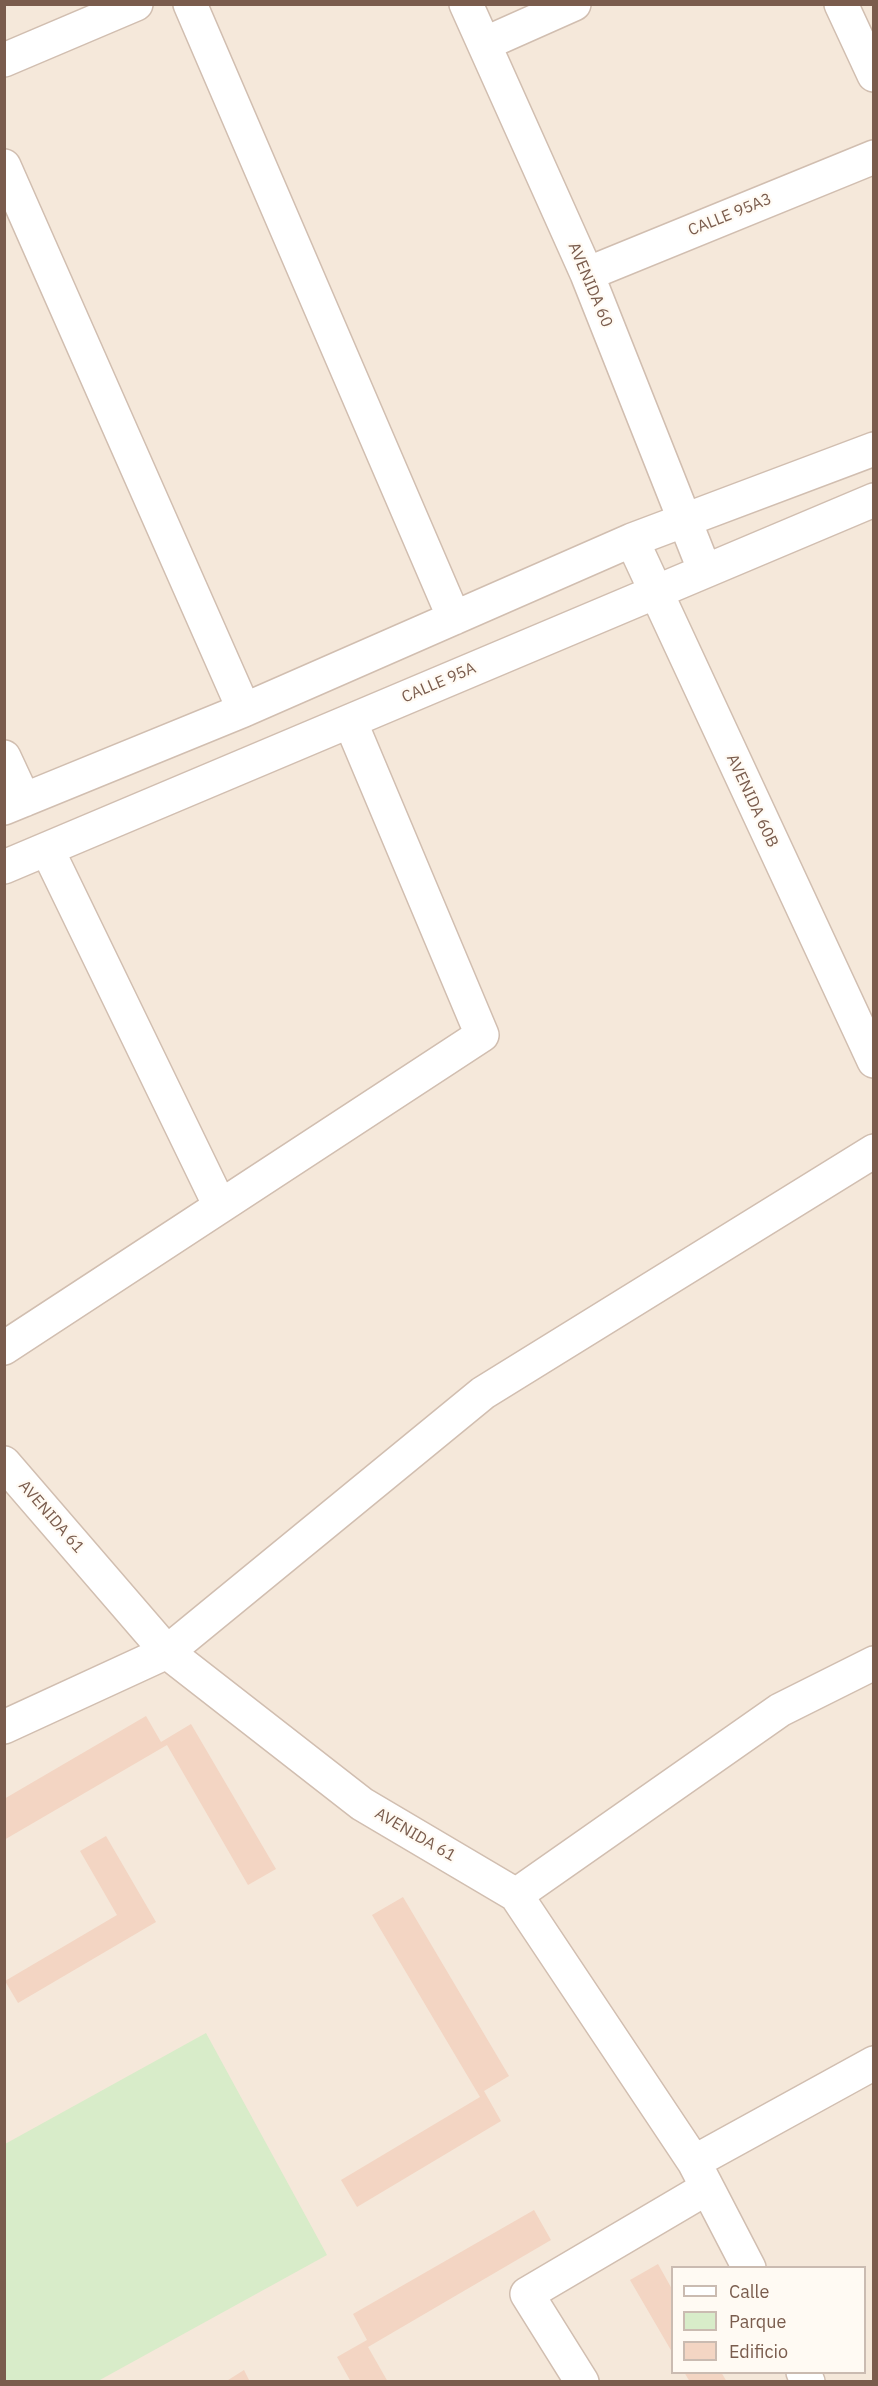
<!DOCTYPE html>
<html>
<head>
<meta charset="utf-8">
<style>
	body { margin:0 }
	#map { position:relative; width:878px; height:2386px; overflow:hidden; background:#fdf6ec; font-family:"IBM Plex Sans",sans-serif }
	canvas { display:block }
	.frame { position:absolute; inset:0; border:6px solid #7a5c4d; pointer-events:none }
	.legend { position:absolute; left:671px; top:2266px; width:195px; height:108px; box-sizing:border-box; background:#fffaf3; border:2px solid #cabbb1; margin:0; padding:8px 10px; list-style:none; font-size:18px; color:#7a5c4d }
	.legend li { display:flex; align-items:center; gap:12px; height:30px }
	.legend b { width:30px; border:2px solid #cabbb1 }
</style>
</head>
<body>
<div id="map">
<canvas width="878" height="2386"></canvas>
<div class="frame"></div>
<ul class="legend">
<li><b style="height:8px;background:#fff"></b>Calle</li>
<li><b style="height:16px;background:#d8ecc9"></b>Parque</li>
<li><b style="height:16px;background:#f3d5c3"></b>Edificio</li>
</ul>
</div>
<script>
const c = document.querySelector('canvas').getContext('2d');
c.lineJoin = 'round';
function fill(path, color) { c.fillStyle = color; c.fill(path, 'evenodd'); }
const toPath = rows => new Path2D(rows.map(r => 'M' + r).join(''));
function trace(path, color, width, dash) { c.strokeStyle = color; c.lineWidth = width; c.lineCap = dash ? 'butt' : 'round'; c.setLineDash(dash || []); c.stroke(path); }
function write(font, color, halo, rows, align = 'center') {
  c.font = font + ' "IBM Plex Sans",sans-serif'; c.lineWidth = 4.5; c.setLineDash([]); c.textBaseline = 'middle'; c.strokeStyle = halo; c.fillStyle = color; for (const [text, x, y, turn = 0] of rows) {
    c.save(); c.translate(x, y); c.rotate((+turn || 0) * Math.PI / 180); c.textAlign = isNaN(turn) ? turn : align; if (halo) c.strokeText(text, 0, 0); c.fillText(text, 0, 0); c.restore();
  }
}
const residential = toPath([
	[5,5,873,5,873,2381,5,2382],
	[672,2268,864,2268,864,2372,672,2372]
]);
const green = toPath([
	[206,2033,327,2255,98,2381,5,2381,5,2144]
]);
const building = toPath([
	[146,1716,161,1742,191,1724,276,1869,248,1885,167,1745,4,1840,4,1799],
	[106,1836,156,1922,18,2003,5,1981,117,1915,80,1851],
	[403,1897,509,2076,484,2091,501,2121,357,2207,341,2180,480,2097,372,1915],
	[534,2210,551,2240,368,2347,388,2382,351,2382,337,2357,367,2340,353,2314],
	[658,2264,672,2289,672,2352,630,2280],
	[244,2370,250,2382,225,2382],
	[684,2372,721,2372,727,2382,690,2382]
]);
const minor = toPath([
	[190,4,454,618],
	[466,4,587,274,704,569],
	[841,4,874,75],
	[484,44,574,4],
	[4,60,136,4],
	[4,166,244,710],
	[587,274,874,157],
	[632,540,874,1061],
	[4,757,24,800],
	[4,808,244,710,632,540,874,449],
	[47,849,220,1206],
	[4,867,874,500],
	[4,1348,482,1035,350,721],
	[4,1463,167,1652,362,1804,516,1895,694,2162,749,2268],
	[4,1727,167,1652,483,1393,874,1151],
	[516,1895,780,1710,874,1663],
	[694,2162,874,2063],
	[803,2372,808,2382],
	[582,2382,527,2294,707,2188]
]);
const streetNames = [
	["CALLE 95A3",730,215,-22],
	["AVENIDA 60",590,285,67],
	["CALLE 95A",439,683,-23],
	["AVENIDA 60B",752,801,65],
	["AVENIDA 61",51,1517,49],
	["AVENIDA 61",415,1835,30]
];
fill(residential, '#f5e8da');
fill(green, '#d8ecc9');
fill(building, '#f3d5c3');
trace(minor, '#d1beb0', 36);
trace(minor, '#fff', 33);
write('16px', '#7a5c4d', '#fffaf3', streetNames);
</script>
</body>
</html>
